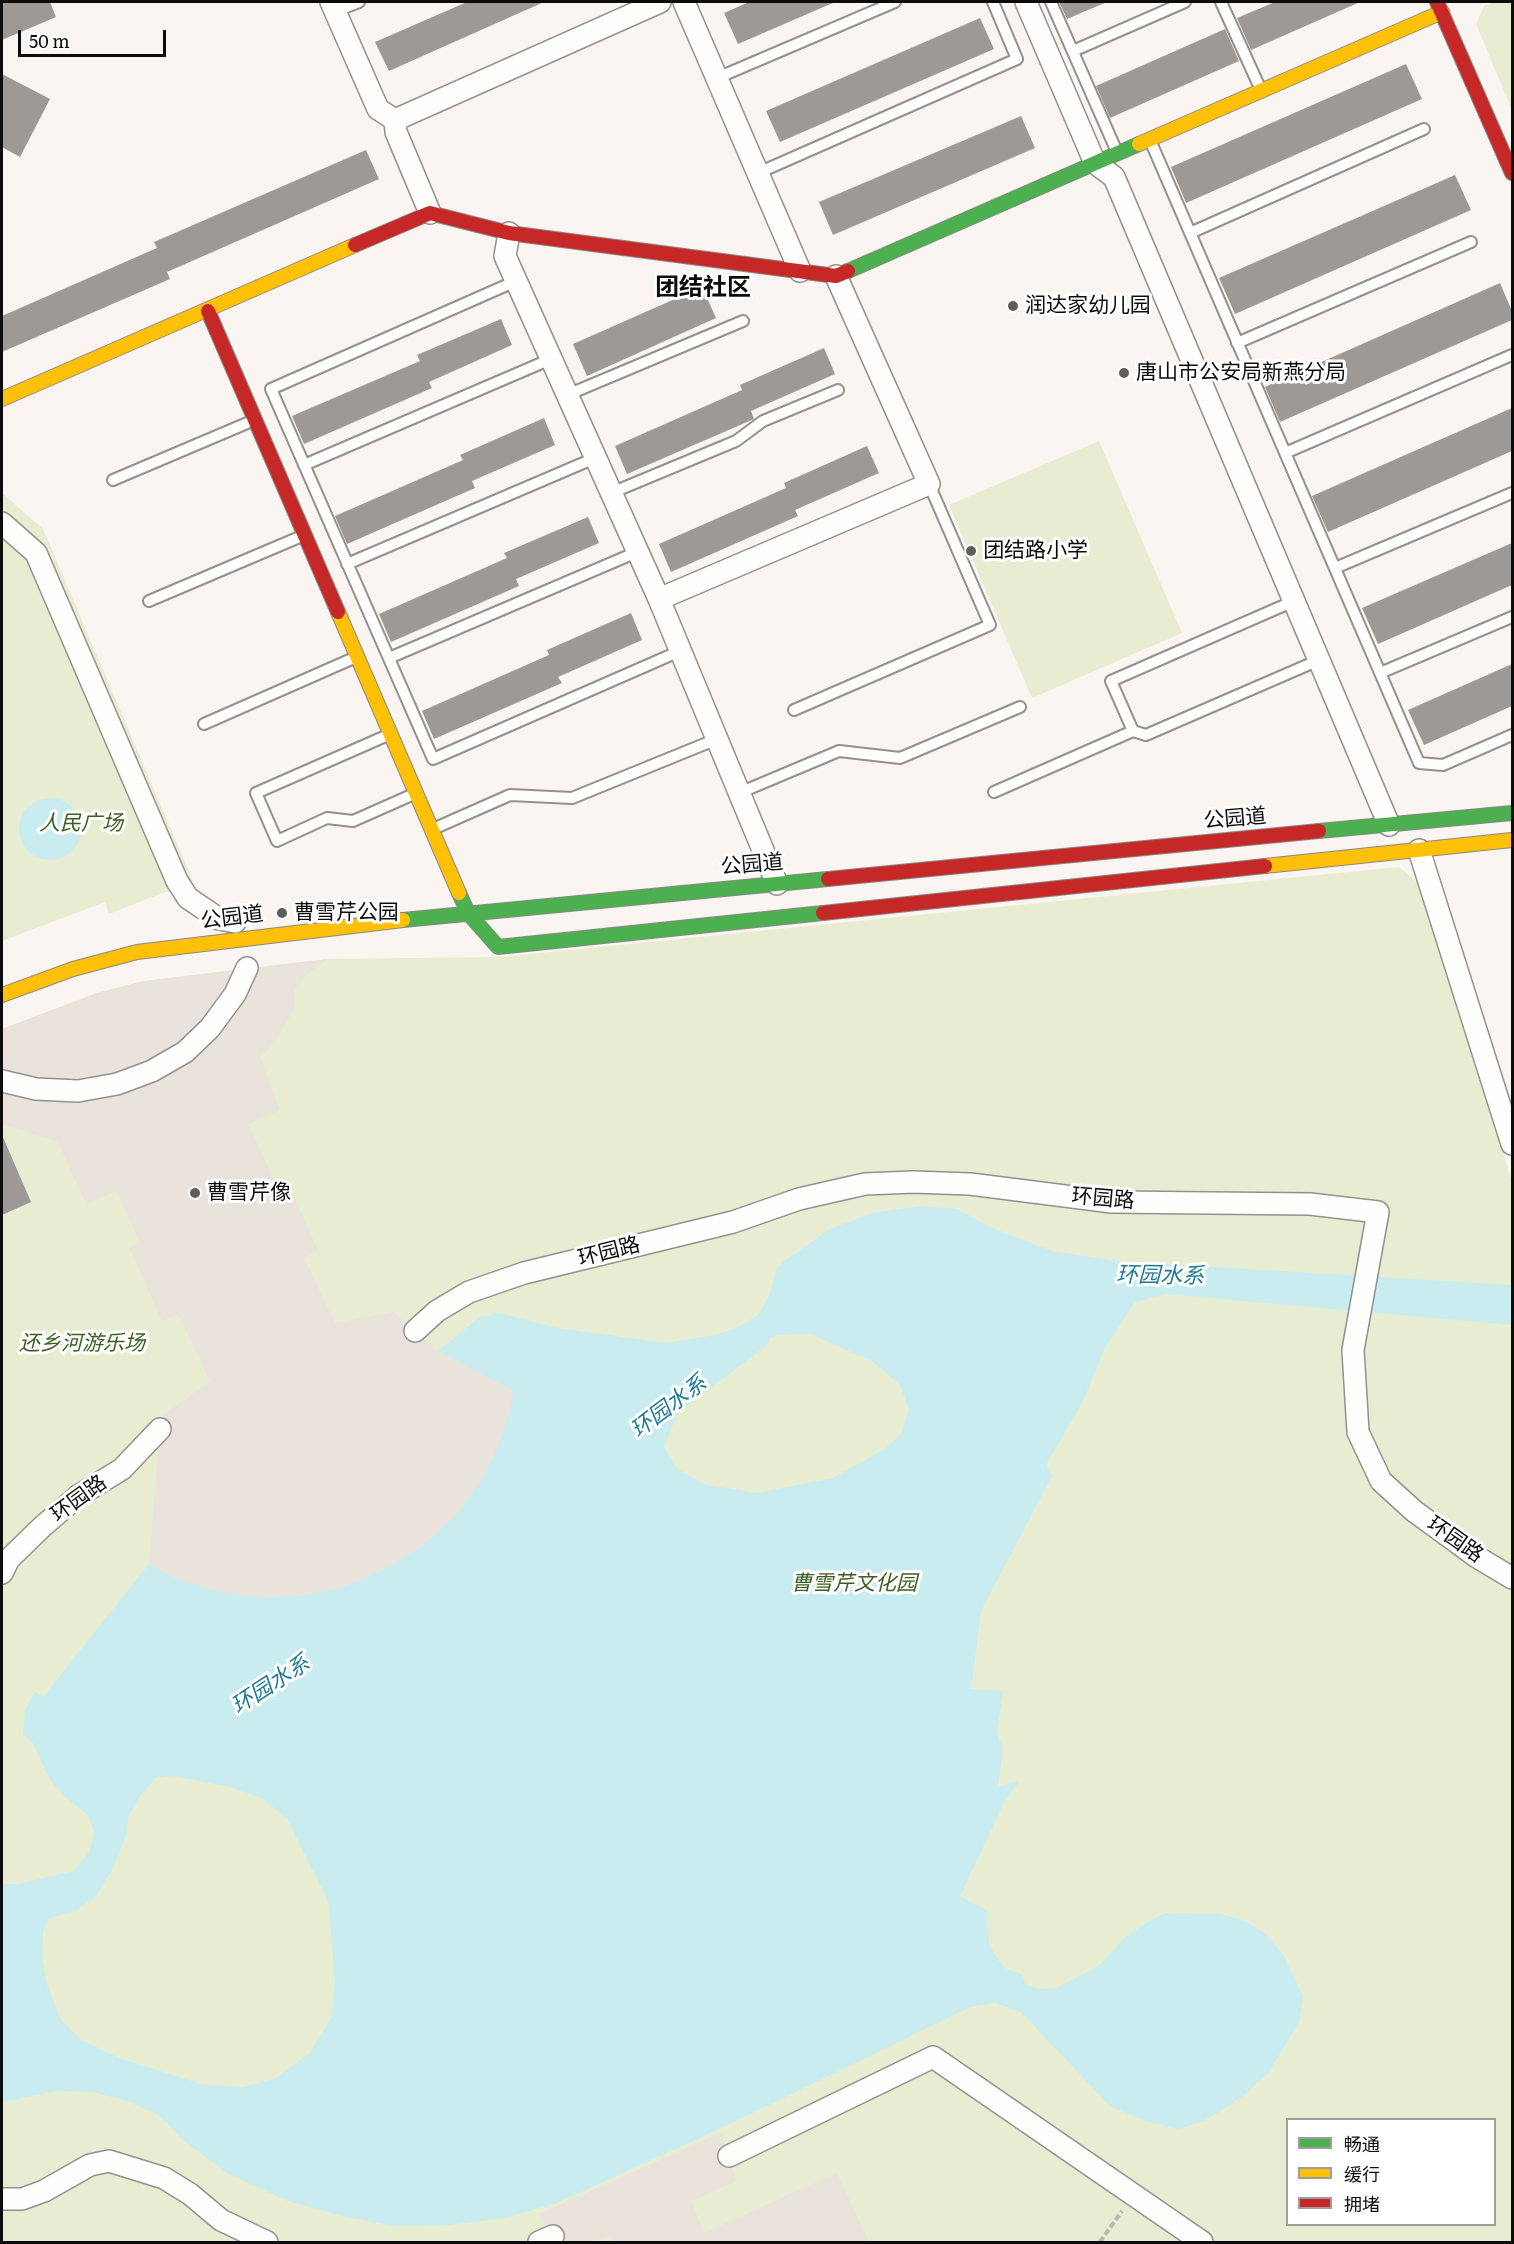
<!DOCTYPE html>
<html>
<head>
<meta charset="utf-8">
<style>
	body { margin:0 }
	#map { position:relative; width:1514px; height:2244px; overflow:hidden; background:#faf5f0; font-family:Literata,"Noto Sans SC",serif }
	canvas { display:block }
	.frame { position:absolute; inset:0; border:3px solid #0c0c0c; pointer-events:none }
	.legend { position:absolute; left:1286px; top:2118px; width:210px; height:108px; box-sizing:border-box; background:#fff; border:2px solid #9e9e9e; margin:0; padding:8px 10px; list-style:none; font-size:18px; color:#0c0c0c }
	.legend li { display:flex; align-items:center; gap:12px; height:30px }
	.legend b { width:30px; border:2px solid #9e9e9e }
	.scale { position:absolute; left:18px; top:30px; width:148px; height:27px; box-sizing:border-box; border:3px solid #0c0c0c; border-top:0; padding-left:8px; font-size:18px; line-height:21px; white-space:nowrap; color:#0c0c0c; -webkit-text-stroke:4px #fff; paint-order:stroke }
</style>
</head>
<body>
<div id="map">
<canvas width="1514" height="2244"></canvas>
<div class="frame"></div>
<ul class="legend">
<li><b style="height:8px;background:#4caf50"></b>畅通</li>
<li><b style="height:8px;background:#ffc107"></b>缓行</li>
<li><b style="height:8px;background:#c62828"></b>拥堵</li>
</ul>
<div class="scale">50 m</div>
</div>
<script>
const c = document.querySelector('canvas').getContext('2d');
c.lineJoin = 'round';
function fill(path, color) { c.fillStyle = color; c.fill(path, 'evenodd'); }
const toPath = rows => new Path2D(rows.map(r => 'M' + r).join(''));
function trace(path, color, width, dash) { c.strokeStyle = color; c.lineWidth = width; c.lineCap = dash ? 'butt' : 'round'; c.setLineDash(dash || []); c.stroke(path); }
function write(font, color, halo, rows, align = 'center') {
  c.font = font + ' Literata,"Noto Sans SC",serif'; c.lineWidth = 6; c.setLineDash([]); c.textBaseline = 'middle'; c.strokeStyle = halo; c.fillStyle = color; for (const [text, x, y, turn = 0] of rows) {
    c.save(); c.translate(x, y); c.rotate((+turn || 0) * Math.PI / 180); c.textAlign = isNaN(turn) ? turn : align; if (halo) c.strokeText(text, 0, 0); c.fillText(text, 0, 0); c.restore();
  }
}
const green = toPath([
	[1494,2,1512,2,1512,110,1476,24,1484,6],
	[1099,441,1182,633,1032,698,949,505],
	[2,493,43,529,193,881,109,914,105,902,2,941],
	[1399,867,1424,888,1512,1182,1512,2242,2,2242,2,1029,97,993,144,981,327,959,499,957],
	[1288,2120,1494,2120,1494,2224,1288,2224]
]);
const plaza = toPath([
	[327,959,307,974,294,991,295,1007,275,1042,260,1057,280,1110,248,1124,275,1182,286,1178,318,1251,304,1258,335,1323,393,1312,438,1351,514,1391,503,1436,483,1478,458,1513,422,1546,389,1567,344,1587,301,1596,256,1597,215,1591,176,1579,149,1564,161,1417,210,1381,178,1314,162,1321,129,1247,140,1242,116,1191,86,1204,58,1142,2,1124,2,1029,97,993,144,981],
	[721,2133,736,2181,691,2201,704,2233,837,2173,869,2242,614,2242,610,2236,595,2242,558,2242,539,2214]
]);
const water = toPath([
	'19 829a31 31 0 1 1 62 0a31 31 0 1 1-62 0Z',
	[922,1206,957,1209,995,1229,1052,1251,1117,1261,1512,1285,1512,1325,1165,1294,1135,1302,1105,1348,1083,1401,1046,1465,1052,1476,981,1611,971,1689,1003,1691,997,1733,1003,1748,998,1787,1020,1781,1005,1801,960,1896,987,1911,989,1944,999,1961,1008,1970,1022,1974,1025,1984,1040,1989,1057,1988,1100,1965,1124,1939,1144,1924,1166,1913,1220,1914,1246,1921,1266,1934,1284,1956,1303,1996,1299,2022,1269,2072,1244,2095,1219,2112,1201,2122,1178,2129,1145,2121,1110,2106,1021,2012,995,2003,970,2007,730,2124,557,2203,504,2218,449,2225,397,2226,345,2217,285,2200,227,2173,184,2141,159,2115,124,2100,93,2092,57,2091,2,2102,2,1884,18,1884,74,1871,86,1857,92,1844,94,1832,88,1815,65,1797,50,1780,33,1743,23,1734,25,1710,35,1692,43,1697,149,1564,176,1579,215,1591,256,1597,301,1596,344,1587,389,1567,422,1546,458,1513,483,1478,503,1436,514,1391,438,1351,480,1317,499,1313,557,1328,667,1343,715,1335,737,1328,758,1315,769,1296,777,1267,828,1230,872,1213],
	[811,1334,872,1361,900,1385,909,1409,902,1434,883,1450,833,1478,757,1493,707,1485,677,1469,664,1446,677,1415,705,1378,736,1356,776,1335],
	[173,1776,230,1787,262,1798,287,1819,328,1900,335,1981,331,2018,310,2053,274,2079,243,2087,201,2084,119,2058,78,2038,60,2018,46,1982,42,1956,43,1931,49,1918,76,1911,96,1896,112,1870,127,1833,128,1817,140,1796,156,1778]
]);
const canal = toPath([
	[681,1397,759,1338]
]);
const building = toPath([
	[2,2,50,2,56,17,2,40],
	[467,2,544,2,389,71,375,42],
	[749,2,835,2,738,44,724,13],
	[1059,2,1107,2,1067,19],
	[1275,2,1360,2,1251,50,1237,18],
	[980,18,994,49,780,142,766,111],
	[1225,29,1239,61,1110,118,1096,86],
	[1406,64,1422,99,1186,203,1171,167],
	[2,74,50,99,20,157,2,147],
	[1021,116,1035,148,833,235,819,202],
	[366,150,379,179,167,272,170,279,2,352,2,316,157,248,154,242],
	[1455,175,1471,210,1235,314,1219,278],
	[1500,283,1512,311,1512,320,1280,422,1265,387],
	[702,287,716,318,587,376,573,344],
	[501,319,512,345,429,382,432,388,304,444,292,416,420,361,417,355],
	[824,348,835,374,751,411,754,419,627,474,615,446,742,390,740,385],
	[1512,408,1512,451,1328,532,1312,496],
	[544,418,555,445,472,481,475,488,347,544,335,516,463,460,460,455],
	[867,446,879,473,795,510,798,516,671,572,659,544,786,488,784,483],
	[588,517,599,543,516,579,519,586,391,642,379,614,507,558,504,553],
	[1512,543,1512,585,1378,644,1362,608],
	[631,613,642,640,558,677,562,683,434,739,422,711,549,655,547,650],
	[1512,664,1512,706,1424,745,1408,710],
	[2,1135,31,1202,2,1215]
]);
const path = toPath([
	[1100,2242,1122,2211]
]);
const lane = toPath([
	[1051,2,1117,152],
	[1221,2,1260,88],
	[336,11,359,2],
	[1073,51,1185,2],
	[717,78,895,2],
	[1150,140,1419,763,1443,765,1512,735],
	[758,173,1017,59,993,2],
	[1190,233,1424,129],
	[516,281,271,389,433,759,680,651],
	[1237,343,1471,242],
	[567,395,743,321],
	[1285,453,1512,355],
	[304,465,551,359],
	[113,480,252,421],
	[611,493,736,441,763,421,838,390],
	[347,564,595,458],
	[1335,568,1512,493],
	[149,601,302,536],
	[389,658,637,552],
	[1380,673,1512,617],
	[794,710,990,625,929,484],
	[204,724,354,658],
	[1133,731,1111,681,1294,601],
	[388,735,256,793,277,841,327,818,353,821,414,794],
	[994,792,1133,731,1146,735,1319,660],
	[739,793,839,751,900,758,1020,707],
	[433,829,510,795,572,798,717,739]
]);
const street = toPath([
	[331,2,378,109,395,120,396,132,430,213],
	[684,2,800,271],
	[1026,2,1095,163,1114,177,1389,825],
	[395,120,660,2],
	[509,233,505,256,659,599,777,884],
	[2,523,36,553,177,881,188,898,219,919,235,922],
	[659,599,929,484,836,276],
	[1419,850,1512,1144],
	[2,1081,36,1089,78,1091,117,1084,152,1071,185,1052,210,1028,235,994,247,968],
	[415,1331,437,1311,469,1292,524,1273,733,1222,799,1199,865,1184,913,1182,970,1184,1112,1202,1310,1204,1378,1212,1353,1350,1358,1432,1381,1481,1414,1511,1477,1557,1512,1578],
	[2,1573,9,1559,43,1526,78,1496,122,1469,160,1429],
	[729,2156,933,2057,1202,2242],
	[2,2199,22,2199,44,2191,90,2165,109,2161,164,2178,190,2194,221,2220,267,2242],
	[539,2242,553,2236]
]);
const fast = toPath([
	[848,271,1139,144],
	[1319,831,1512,813],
	[459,893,468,913,498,947,823,913],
	[403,920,828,879]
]);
const slow = toPath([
	[1139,144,1442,12],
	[2,399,355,245],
	[338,612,459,893],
	[1265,866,1512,840],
	[2,995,73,969,137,952,403,920]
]);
const jam = toPath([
	[1437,2,1512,173],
	[355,245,430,213,509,233,836,276,848,271],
	[208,311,338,612],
	[828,879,1319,831],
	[823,913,1265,866]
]);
const markers = [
	[1013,306,6,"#5f5e5c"],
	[1124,373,6,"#5f5e5c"],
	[971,551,6,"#5f5e5c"],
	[282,913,6,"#5f5e5c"],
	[195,1193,6,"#5f5e5c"]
];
const poiNames = [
	["润达家幼儿园",1025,306],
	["唐山市公安局新燕分局",1136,373],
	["团结路小学",983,551],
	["曹雪芹公园",294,913],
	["曹雪芹像",207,1193]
];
const streetNames = [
	["公园道",1235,819,-5],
	["公园道",752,865,-5],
	["公园道",232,918,-7],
	["环园路",1103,1199,5],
	["环园路",609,1252,-14],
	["环园路",79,1499,-36],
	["环园路",1455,1540,35]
];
const parkNames = [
	["人民广场",81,824],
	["还乡河游乐场",82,1344],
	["曹雪芹文化园",854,1584]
];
const waterNames = [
	["环园水系",1160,1276,1],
	["环园水系",669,1407,-37],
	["环园水系",271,1685,-33]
];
const quarterNames = [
	["团结社区",703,288]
];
fill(green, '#e8ecd1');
fill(plaza, '#e9e3dc');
fill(water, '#c9ecf1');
trace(canal, '#c9ecf1', 21);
fill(building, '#9c9996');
trace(lane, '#93918f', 14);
trace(street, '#93918f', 24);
trace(fast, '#8a8885', 16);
trace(slow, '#8a8885', 16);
trace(jam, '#8a8885', 16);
trace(path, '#b7b6b5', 4, [6, 3]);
trace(lane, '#fefefd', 10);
trace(street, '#fefefd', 21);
trace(fast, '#4caf50', 14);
trace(slow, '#ffc107', 14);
trace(jam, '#c62828', 14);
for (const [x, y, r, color] of markers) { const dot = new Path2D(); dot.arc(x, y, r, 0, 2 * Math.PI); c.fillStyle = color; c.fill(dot); trace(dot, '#fff', 2); }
write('21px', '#0c0c0c', '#fff', poiNames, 'left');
write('21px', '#0c0c0c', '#fff', streetNames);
write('italic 21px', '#3b5e21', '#fff', parkNames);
write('italic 22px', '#1e7a94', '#fff', waterNames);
write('bold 24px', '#0c0c0c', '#fff', quarterNames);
</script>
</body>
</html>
